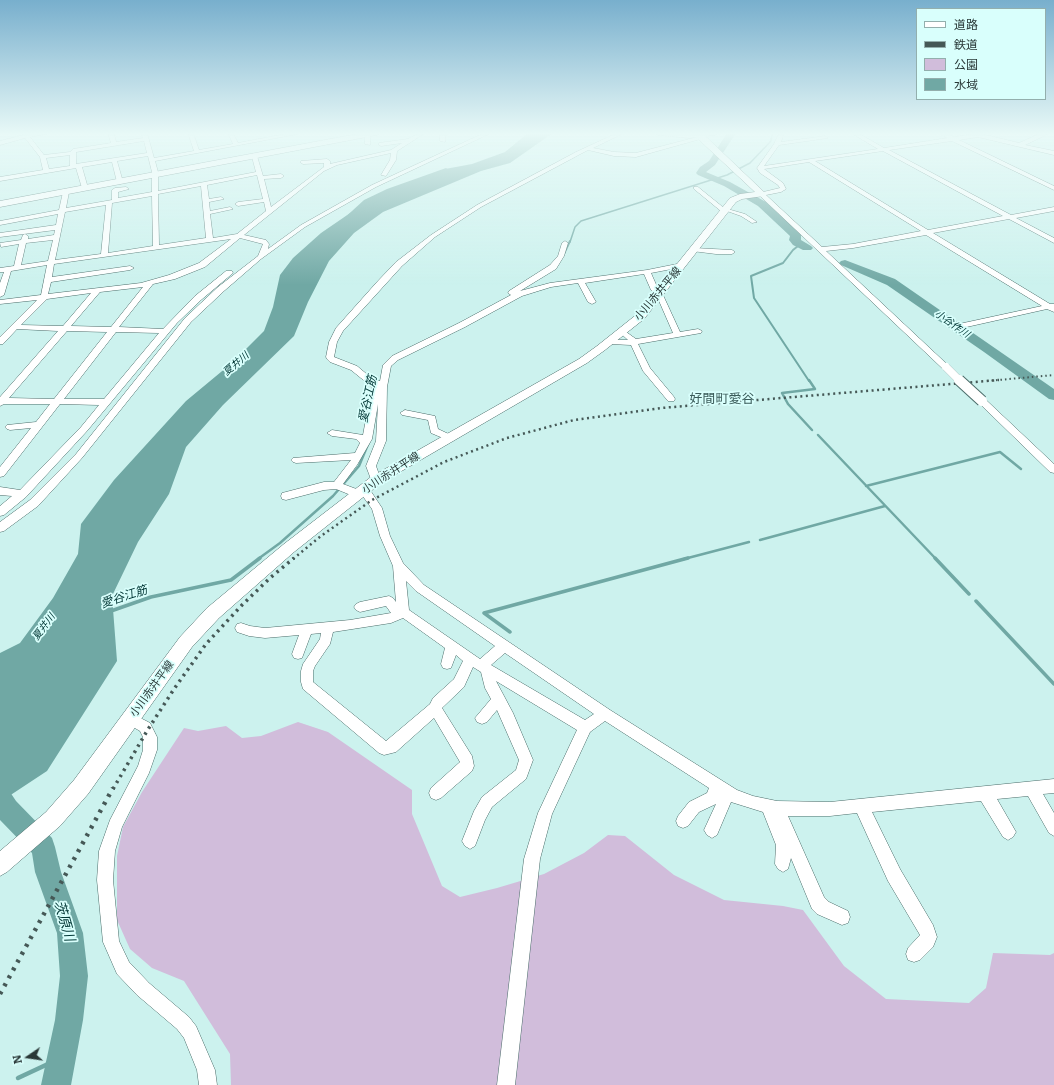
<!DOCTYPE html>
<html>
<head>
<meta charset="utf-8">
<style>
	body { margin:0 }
	#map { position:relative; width:1054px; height:1085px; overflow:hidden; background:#ccf2ee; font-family:Literata,"Noto Sans JP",serif }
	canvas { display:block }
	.legend { position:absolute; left:916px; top:8px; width:130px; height:92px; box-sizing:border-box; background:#d9fffc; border:1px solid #93afad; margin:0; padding:5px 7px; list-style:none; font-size:12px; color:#293837 }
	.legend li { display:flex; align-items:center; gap:8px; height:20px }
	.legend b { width:20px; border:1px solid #93afad }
	.north { position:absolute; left:8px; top:1037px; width:40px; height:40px; -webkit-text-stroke:3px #d9fffc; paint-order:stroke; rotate:257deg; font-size:11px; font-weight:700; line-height:16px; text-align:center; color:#293837 }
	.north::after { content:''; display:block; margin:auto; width:14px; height:18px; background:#293837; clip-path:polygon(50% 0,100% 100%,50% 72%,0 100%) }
</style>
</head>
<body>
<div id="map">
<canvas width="1054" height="1085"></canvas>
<ul class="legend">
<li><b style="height:5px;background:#fff"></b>道路</li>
<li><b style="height:5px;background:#455856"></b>鉄道</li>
<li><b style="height:11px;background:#d1bddb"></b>公園</li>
<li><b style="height:11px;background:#70a8a4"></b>水域</li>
</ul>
<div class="north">N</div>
</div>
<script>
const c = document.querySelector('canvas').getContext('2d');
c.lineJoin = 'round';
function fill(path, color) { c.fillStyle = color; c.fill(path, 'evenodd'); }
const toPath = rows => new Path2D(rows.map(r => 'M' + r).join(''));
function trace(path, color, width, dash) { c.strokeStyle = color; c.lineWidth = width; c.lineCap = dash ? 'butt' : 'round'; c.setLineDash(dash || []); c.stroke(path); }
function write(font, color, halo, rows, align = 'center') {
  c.font = font + ' Literata,"Noto Sans JP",serif'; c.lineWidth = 3.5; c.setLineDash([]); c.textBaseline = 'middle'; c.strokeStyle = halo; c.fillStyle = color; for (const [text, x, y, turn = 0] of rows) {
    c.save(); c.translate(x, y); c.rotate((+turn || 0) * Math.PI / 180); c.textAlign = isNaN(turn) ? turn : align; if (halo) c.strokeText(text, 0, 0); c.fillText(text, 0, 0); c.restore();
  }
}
const green = toPath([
	[298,722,328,732,412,790,412,814,442,886,460,897,497,888,544,874,584,853,608,835,625,836,674,875,724,900,783,906,803,910,844,966,886,999,969,1003,986,988,993,953,1050,955,1054,953,1054,1085,231,1085,230,1054,184,981,152,968,130,949,117,920,117,856,123,827,142,792,184,728,198,731,226,726,242,738,261,736]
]);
const water = toPath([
	[528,133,553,133,510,163,481,171,383,212,354,233,329,261,308,302,294,336,223,405,186,447,169,494,138,542,112,596,117,661,47,771,0,802,0,653,20,643,53,598,78,554,81,524,114,480,186,401,233,362,264,331,273,307,280,275,293,258,321,233,356,209,385,197,445,169,472,164,505,152]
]);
const streamFar4 = toPath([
	[570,242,575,227,581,221,727,175,750,163,771,141,772,133]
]);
const streamFar3 = toPath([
	[801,246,798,246,793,250,783,263,751,276,754,298,809,381],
	[563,256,570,241]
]);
const streamFar2 = toPath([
	[809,380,815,389,782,393,788,404,812,430],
	[818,435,936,559],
	[866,486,1000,452,1021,469],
	[760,540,885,506],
	[258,559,280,543,333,496,359,466,369,442],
	[684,559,749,542]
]);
const streamFar1 = toPath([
	[935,558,969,594],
	[976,601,1054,684],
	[111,611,151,597,231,580,260,558],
	[510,632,484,613,688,558]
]);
const stream = toPath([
	[18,1078,48,1064,69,1020]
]);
const river = toPath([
	[727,133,736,133,715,165,706,172,730,182,766,202,800,233,801,235,801,240,811,246,813,248,811,250,803,250,793,245,789,240,790,236,758,206,724,186,698,175,696,173,700,167,709,161,727,133],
	[446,168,451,171,449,173,395,193,372,204,349,224,341,224,340,222,364,200,387,189,446,168],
	[845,260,895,279,1054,389,1054,400,1049,399,984,352,887,285,841,265,839,263,841,261,845,260],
	[0,785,8,789,16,801,52,838,55,847,61,872,83,933,88,976,83,1020,71,1085,41,1085,55,1020,60,976,57,933,35,872,32,853,0,820,0,785]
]);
const minor = toPath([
	[22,133,52,133,30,137,44,155,70,152,73,149,111,143,108,133,114,133,116,142,143,138,141,133,147,133,154,158,194,151,188,133,193,133,199,150,233,144,228,133,233,133,238,143,290,133,303,133,155,161,158,172,158,191,256,172,252,157,257,156,263,176,281,174,284,176,281,178,264,179,271,207,324,167,324,163,303,164,300,162,301,161,327,159,330,161,330,164,391,150,402,143,381,146,379,145,379,143,408,139,419,133,425,133,397,151,396,160,386,176,381,175,390,160,391,153,337,165,324,171,244,235,266,240,269,244,268,249,301,225,372,185,484,133,491,133,376,187,305,227,261,259,224,291,191,322,82,458,38,506,4,531,0,532,0,522,30,500,76,454,185,318,218,287,258,256,263,244,240,238,205,267,175,279,153,284,119,327,163,329,195,296,226,271,232,271,233,273,201,300,177,323,87,431,26,497,4,515,0,516,0,506,12,496,0,495,0,487,20,490,81,427,99,405,60,404,4,476,0,477,0,467,31,428,10,430,7,429,5,427,7,425,36,422,50,404,4,404,0,406,0,397,58,331,17,329,3,344,0,344,0,337,37,300,0,304,0,300,41,295,47,265,11,271,4,295,0,297,0,283,4,272,0,272,0,268,14,266,19,244,1,247,0,243,21,240,23,235,25,234,28,236,28,239,54,235,55,230,0,237,0,233,56,225,58,214,0,225,0,221,59,210,63,192,66,190,69,192,66,208,112,200,112,190,115,188,126,187,129,189,118,192,118,198,152,192,152,172,148,156,117,161,123,182,120,184,117,182,112,162,82,167,88,188,85,190,82,188,76,168,0,181,0,177,43,170,40,157,25,138,0,145,0,141,23,135,22,133],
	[144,141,147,153,76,164,76,152,144,141],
	[70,155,70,166,49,169,46,158,70,155],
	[257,175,263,199,238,202,235,204,238,206,264,202,266,211,237,234,213,238,210,214,233,209,230,207,210,211,209,202,224,199,221,197,209,199,207,185,257,175],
	[201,186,206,238,159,245,158,194,201,186],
	[152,196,153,246,108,253,112,203,152,196],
	[106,205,101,254,55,260,65,212,106,205],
	[231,239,199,263,169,275,141,283,48,294,51,282,130,270,134,268,130,266,52,277,54,264,231,239],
	[53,240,48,261,21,265,26,243,53,240],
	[143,287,111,327,71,326,100,292,143,287],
	[91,293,63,326,21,325,47,299,91,293],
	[67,331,107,332,54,399,9,398,67,331],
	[116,332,159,333,104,399,64,399,116,332],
	[440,133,446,133,445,142,440,141,440,133],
	[617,133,624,133,593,148,614,152,636,153,701,136,704,138,636,157,614,156,588,150,481,207,435,237,402,266,343,331,337,342,334,357,357,366,375,381,380,381,383,365,392,356,459,323,511,295,508,293,509,291,550,265,558,256,562,243,565,241,568,243,564,256,556,269,520,291,550,283,647,270,682,263,686,265,682,267,651,273,658,289,664,294,663,295,680,332,698,329,702,331,701,333,678,337,638,344,650,368,674,397,675,399,674,401,668,401,643,371,631,345,610,344,606,342,610,340,628,340,618,331,622,329,636,339,673,333,656,294,651,290,644,274,585,283,596,302,592,304,588,302,578,283,551,287,522,296,465,327,398,360,391,366,387,387,386,441,376,466,381,480,376,483,372,482,366,466,376,441,378,404,372,439,357,465,343,484,359,490,360,487,368,487,382,508,390,536,403,563,424,585,610,710,737,790,753,796,777,801,830,802,1054,779,1054,793,1043,794,1054,813,1054,836,1049,833,1028,796,997,799,1016,832,1013,837,1008,840,1003,837,981,801,872,812,900,869,933,925,937,937,933,947,920,960,914,962,908,960,906,954,908,948,920,935,888,881,857,813,830,816,788,816,824,897,829,902,848,911,850,917,848,923,842,925,817,914,812,909,791,858,788,869,783,872,778,869,775,864,776,845,763,812,731,802,717,835,712,838,707,835,704,830,716,804,699,812,688,826,683,828,678,826,676,821,678,816,689,802,707,793,709,788,605,721,590,732,552,814,540,859,515,1085,497,1085,524,859,538,813,577,730,496,681,513,713,533,760,526,779,492,807,485,820,475,846,470,849,465,846,462,841,474,811,482,797,516,770,519,760,497,710,487,722,482,724,477,722,475,718,491,699,485,688,481,672,473,667,464,687,442,708,472,756,474,766,472,771,441,798,436,800,431,798,429,793,431,788,460,762,434,718,396,752,384,755,379,753,303,689,301,682,301,671,303,664,320,639,321,633,311,634,302,658,298,659,294,658,292,654,299,635,265,638,249,636,237,632,235,628,237,624,241,623,250,626,265,628,350,620,391,613,386,606,360,612,356,610,354,607,356,604,360,602,389,596,393,598,396,602,393,566,380,536,372,509,362,495,358,498,336,489,324,490,286,500,282,499,281,496,282,493,286,492,324,482,334,482,351,460,296,463,293,462,291,460,293,458,355,453,360,443,356,439,332,436,327,433,332,430,363,435,372,387,351,370,330,362,327,359,326,357,329,342,336,328,377,282,396,262,431,235,477,205,576,152,617,133],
	[406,581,416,591,495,646,480,659,409,610,406,581],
	[403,618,445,648,441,664,443,668,447,669,451,668,456,655,463,661,454,679,433,698,430,704,386,741,313,682,313,671,315,666,330,644,333,632,391,623,403,618],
	[505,653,594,714,585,720,491,665,505,653],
	[779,133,784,133,781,142,825,136,828,138,779,145,764,166,878,149,851,133,858,133,884,148,947,138,939,133,946,133,954,137,978,133,1019,143,1041,133,1046,133,1046,135,1025,145,1054,151,1054,155,978,137,959,140,1054,186,1054,190,952,141,889,150,1011,215,1054,207,1054,211,1016,218,1054,238,1054,243,1009,219,933,233,1050,304,1054,304,1054,312,1047,309,962,328,959,328,959,324,1042,306,926,235,853,248,826,251,950,367,946,370,943,369,759,195,759,193,780,188,778,185,760,173,757,168,774,144,779,133],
	[883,151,1003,216,928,230,815,161,883,151],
	[809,162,921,231,853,244,822,247,766,195,781,192,786,189,783,183,764,169,809,162],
	[365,134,370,135,370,145,365,144,365,134],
	[694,187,698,187,724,208,745,214,757,222,752,223,741,216,727,211,722,212,694,189,694,187],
	[694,248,732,250,735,252,732,254,716,254,692,251,691,250,694,248],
	[982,398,985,399,1054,464,1054,473,1050,472,979,403,977,401,979,399,982,398],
	[405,410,435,416,438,429,453,436,455,438,450,441,431,433,428,420,402,415,400,413,405,410],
	[131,713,150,723,157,737,157,750,149,773,122,827,115,851,113,880,119,941,129,962,149,983,189,1017,196,1026,215,1070,217,1085,199,1085,197,1070,184,1038,177,1029,137,995,117,974,103,942,97,880,99,851,110,820,138,766,143,750,143,737,140,731,126,723,124,719,126,715,131,713]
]);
const major = toPath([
	[696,133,702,133,764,192,765,194,764,196,742,199,736,202,644,319,605,350,587,363,381,483,294,552,219,618,192,647,88,794,60,826,7,872,0,876,0,851,46,812,74,780,180,637,207,608,284,544,371,477,579,359,597,346,636,315,730,198,740,194,755,192,696,137,696,133]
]);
const highway = toPath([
	[362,133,381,133,377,135,0,207,0,201,362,133],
	[654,133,689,134,719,133,715,135,689,138,658,135,654,133]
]);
const railFar3 = toPath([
	[987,381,1054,375]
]);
const railFar2 = toPath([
	[293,559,321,536,372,500,444,462,507,438,574,420,661,408,999,380]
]);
const railFar1 = toPath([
	[113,789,147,731,174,689,206,644,242,605,270,578,294,558]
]);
const rail = toPath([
	[0,994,113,788]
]);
const minorBridgeFar1 = toPath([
	[946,367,960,381]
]);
const minorBridge = toPath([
	[959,380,982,401]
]);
const farWaternames = [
	["小谷作川",952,324,35],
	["夏井川",236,364,-41],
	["夏井川",44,627,-53]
];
const streetNames = [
	["小川赤井平線",658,294,-50],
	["小川赤井平線",391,473,-33],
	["小川赤井平線",152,689,-54]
];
const waterNames = [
	["愛谷江筋",368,399,-78],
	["愛谷江筋",124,597,-18]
];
const quarterNames = [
	["好間町愛谷",722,399]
];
const nearWaternames = [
	["茨原川",64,921,74]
];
fill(green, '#d1bddb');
fill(water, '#70a8a4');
trace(streamFar4, '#70a8a4', 1.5);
trace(streamFar3, '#70a8a4', 2);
trace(streamFar2, '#70a8a4', 2.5);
trace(streamFar1, '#70a8a4', 3.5);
trace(stream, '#70a8a4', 4.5);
fill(river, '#70a8a4');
trace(minor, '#4a6c69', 1);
trace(major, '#4a6c69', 1);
trace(highway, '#4a6c69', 1);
fill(minor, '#fff');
fill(major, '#fff');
fill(highway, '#fff');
trace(railFar3, '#455856', 2, [1.5, 3]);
trace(railFar2, '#455856', 2.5, [2, 3.5]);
trace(railFar1, '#455856', 3.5, [2.5, 4.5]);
trace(rail, '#455856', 4.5, [3, 6]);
trace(minorBridgeFar1, '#4a6c69', 8, []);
trace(minorBridge, '#4a6c69', 12, []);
trace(minorBridgeFar1, '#fff', 8);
trace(minorBridge, '#fff', 10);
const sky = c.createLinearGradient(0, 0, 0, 285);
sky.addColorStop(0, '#78afcd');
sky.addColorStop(0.47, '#e8f9f7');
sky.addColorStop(1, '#e8f9f700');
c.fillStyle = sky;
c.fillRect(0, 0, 1054, 285);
write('italic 10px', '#003634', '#d9fffc', farWaternames);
write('11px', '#293837', '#d9fffc', streetNames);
write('italic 12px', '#003634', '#d9fffc', waterNames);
write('13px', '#3b5c5a', '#d9fffc', quarterNames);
write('italic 14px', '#003634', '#d9fffc', nearWaternames);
</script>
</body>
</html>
